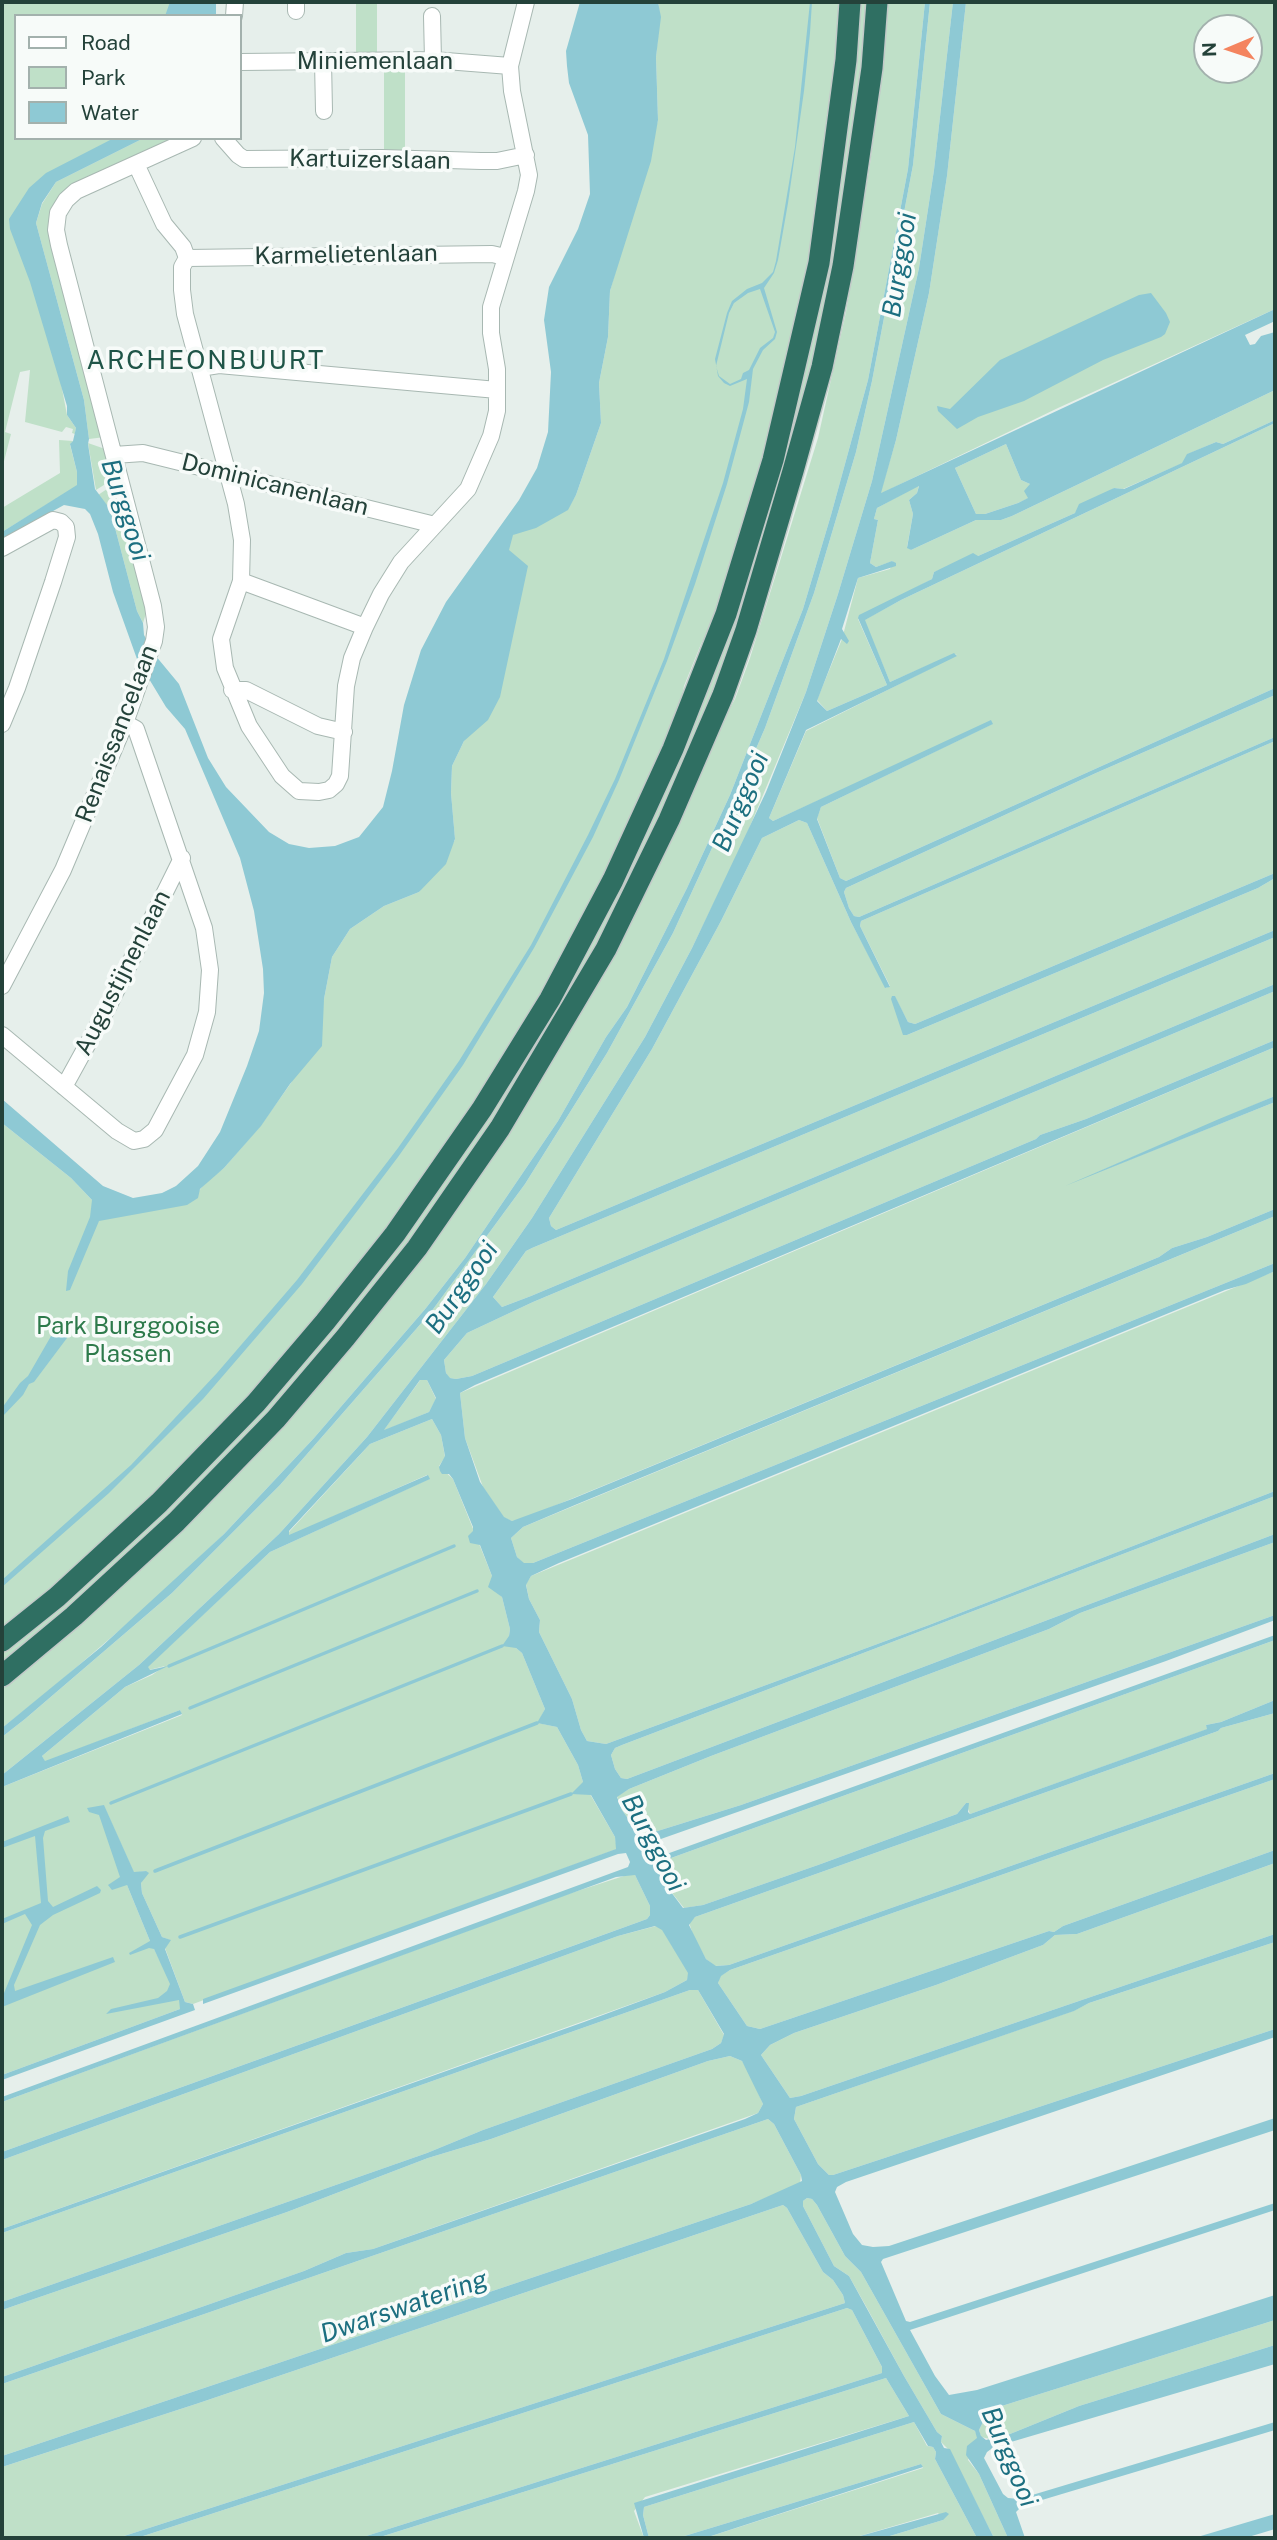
<!DOCTYPE html>
<html>
<head>
<meta charset="utf-8">
<style>
	body { margin:0 }
	#map { position:relative; width:1277px; height:2540px; overflow:hidden; background:#e6efeb; font-family:"Public Sans",sans-serif }
	canvas { display:block }
	.frame { position:absolute; inset:0; border:4px solid #24423a; pointer-events:none }
	.legend { position:absolute; left:14px; top:14px; width:228px; height:126px; box-sizing:border-box; background:#f7fbf9; border:2px solid #a3b1ad; margin:0; padding:9px 12px; list-style:none; font-size:21px; color:#24423a }
	.legend li { display:flex; align-items:center; gap:14px; height:35px }
	.legend b { width:35px; border:2px solid #a3b1ad }
	.north { position:absolute; left:1193px; top:14px; width:70px; height:70px; box-sizing:border-box; background:#f7fbf9; border:2px solid #a3b1ad; border-radius:50%; rotate:268deg; font-size:19px; font-weight:700; line-height:28px; text-align:center; color:#24423a }
	.north::after { content:''; display:block; margin:auto; width:24px; height:32px; background:#f4845f; clip-path:polygon(50% 0,100% 100%,50% 72%,0 100%) }
</style>
</head>
<body>
<div id="map">
<canvas width="1277" height="2540"></canvas>
<div class="frame"></div>
<ul class="legend">
<li><b style="height:9px;background:#fff"></b>Road</li>
<li><b style="height:19px;background:#bfe0c8"></b>Park</li>
<li><b style="height:19px;background:#8ec9d4"></b>Water</li>
</ul>
<div class="north">N</div>
</div>
<script>
const c = document.querySelector('canvas').getContext('2d');
c.lineJoin = 'round';
function fill(path, color) { c.fillStyle = color; c.fill(path, 'evenodd'); }
const toPath = rows => new Path2D(rows.map(r => 'M' + r).join(''));
function trace(path, color, width, dash) { c.strokeStyle = color; c.lineWidth = width; c.lineCap = dash ? 'butt' : 'round'; c.setLineDash(dash || []); c.stroke(path); }
function write(font, color, halo, rows, align = 'center') {
  c.font = font + ' "Public Sans",sans-serif'; c.lineWidth = 7; c.setLineDash([]); c.textBaseline = 'middle'; c.strokeStyle = halo; c.fillStyle = color; for (const [text, x, y, turn = 0] of rows) {
    c.save(); c.translate(x, y); c.rotate((+turn || 0) * Math.PI / 180); c.textAlign = isNaN(turn) ? turn : align; if (halo) c.strokeText(text, 0, 0); c.fillText(text, 0, 0); c.restore();
  }
}
const green = toPath([
	[2,2,205,2,205,16,16,16,16,138,138,138,53,174,26,199,67,415,76,428,75,434,72,433,73,429,66,427,62,432,25,422,30,370,20,372,5,432,11,434,2,469],
	[356,2,377,2,377,56,356,56],
	[658,2,840,2,817,240,788,381,716,616,701,644,684,686,678,714,610,865,550,980,468,1114,370,1252,292,1348,195,1455,60,1583,2,1631,2,1123,71,1178,92,1200,116,1216,198,1192,207,1181,224,1168,261,1125,291,1083,324,999,332,957,350,929,384,906,419,892,455,840,451,793,452,766,464,741,506,550,512,535,567,510,576,495,601,423,599,383,608,337,610,291,658,120,656,57,660,16],
	[856,2,870,2,853,161,814,367,757,572,693,751,583,976,459,1176,321,1357,189,1501,2,1666,2,1650,263,1405,563,993,770,500],
	[887,2,925,2,908,169,868,380,831,515,803,609,730,795,687,888,627,1007,606,1037,558,1121,465,1258,426,1308,314,1438,224,1534,164,1592,50,1690,2,1728,2,1687,49,1648,154,1555,533,1092,598,982,719,728,735,699,750,658,818,438,846,312,870,164,884,55],
	[930,2,953,2,934,170,919,268,872,481,838,594,806,692,743,843,692,948,645,1037,532,1218,486,1284,367,1437,279,1534,139,1665,2,1775,2,1737,25,1719,172,1593,280,1485,431,1312,525,1184,607,1053,673,933,729,811,765,728,814,593,856,452,872,381,913,165],
	[966,2,1229,4,1275,2,1275,309,1058,408,880,494,896,440,929,293,947,176],
	[1207,28,1249,28,1249,70,1207,70],
	[384,66,405,67,405,154,384,154],
	[144,138,178,138,136,155,55,210,77,344,105,437,89,439,84,400,36,223,42,204,56,182],
	[1275,390,1275,420,1223,444,1216,442,1188,454,1183,463,1123,489,1114,488,1075,513,978,556,934,572,932,579,858,619,887,685,827,711,817,700,842,639,858,578,890,569,893,561,876,567,870,563,878,520,874,519,877,508,919,485,917,493,909,500,913,514,907,547,911,550,976,520,1001,520,1012,516],
	[1275,423,1275,688,846,881,840,878,817,818,821,807,992,724,992,722,773,821,769,818,806,731,957,655,954,654,890,682,864,620,901,600],
	[59,440,73,441,70,445,77,472,77,486,2,532,2,508,60,473],
	[88,443,108,450,115,478,96,490],
	[1006,444,1021,480,1030,484,1029,498,1018,503,985,514,976,514,955,468],
	[110,487,115,488,147,610,143,623,137,611,110,509,98,495],
	[1275,695,1275,737,859,917,854,916,849,908,844,892,846,888,1096,773],
	[1275,741,1275,873,915,1024,908,1022,895,997,907,1035,1258,888,1275,878,1275,930,556,1230,551,1226,549,1218,652,1049,721,921,762,838,799,820,807,823,851,922,886,988,890,986,860,926,861,921],
	[1275,937,1275,984,531,1296,502,1307,493,1297,526,1251,532,1248],
	[1275,991,1275,1040,1086,1119,1040,1135,1036,1139,472,1376,456,1379,449,1378,446,1373,444,1360,467,1333,533,1302],
	[1275,1047,1275,1096,1091,1175,1275,1102,1275,1209,1207,1237,1172,1248,1159,1257,520,1520,512,1521,504,1518,483,1487,465,1438,460,1393],
	[1275,1216,1275,1263,533,1563,523,1563,517,1557,511,1538,523,1527],
	[1275,1271,1275,1491,929,1625,606,1744,587,1741,581,1730,572,1699,539,1632,540,1620,529,1599,526,1584,531,1576],
	[421,1379,427,1380,436,1399,429,1412,383,1431],
	[432,1419,441,1435,445,1457,439,1466,453,1479,492,1576,496,1591,502,1597,510,1629,509,1636,516,1648,522,1653,545,1709,538,1723,557,1727,578,1765,583,1782,615,1837,617,1849,193,2004,185,2002,165,1948,170,1940,162,1937,142,1893,141,1883,146,1871,134,1873,104,1806,127,1885,150,1941,180,2000,180,2009,2,2075,2,1787,182,1715,180,1710,45,1762,42,1756,125,1687,152,1675,165,1666,149,1670,147,1667,270,1552,429,1479,427,1475,289,1536,289,1532,370,1444],
	[1275,1496,1275,1534,627,1779,621,1778,615,1769,611,1755,615,1748,622,1745],
	[1275,1542,1275,1615,741,1805,648,1834,639,1834,622,1810,617,1796,629,1789,711,1756,1049,1629,1080,1613],
	[1275,1640,1275,1700,1221,1722,1206,1725,1208,1729,970,1814,966,1803,957,1814,818,1865,703,1905,684,1908,665,1884,658,1869,660,1864,671,1858],
	[1275,1713,1275,1773,729,1965,715,1966,706,1959,693,1935,689,1922,695,1917,1218,1731,1221,1728],
	[1275,1779,1275,1850,1063,1926,1054,1932,1049,1931,760,2029,747,2026,718,1983,720,1976,730,1970],
	[1275,1863,1275,1934,801,2096,790,2098,761,2055,770,2045,794,2033,936,1985,1043,1945,1055,1935,1077,1934],
	[630,1874,635,1875,650,1906,650,1915,647,1919,2,2152,2,2102,565,1895],
	[656,1926,662,1929,689,1973,687,1980,665,1992,2,2229,2,2160,618,1936],
	[1275,1942,1275,2029,833,2175,829,2175,818,2164,794,2119,796,2107,1073,2011,1089,2003],
	[690,1990,698,1990,724,2035,721,2043,712,2049,483,2130,427,2153,2,2302,2,2233],
	[730,2056,742,2061,748,2070,763,2104,758,2113,373,2249,346,2253,304,2271,2,2377,2,2310,287,2212,428,2158,491,2139,708,2061],
	[768,2119,774,2124,801,2175,800,2184,751,2204,2,2456,2,2384],
	[807,2198,812,2199,817,2205,845,2256,861,2272,941,2414,975,2431,978,2438,968,2460,979,2474,1008,2538,994,2538,950,2451,941,2442,942,2436,937,2432,904,2376,867,2308,849,2276,834,2266,803,2206,803,2201],
	[783,2205,787,2208,823,2272,833,2280,843,2295,845,2303,118,2538,2,2538,2,2467,196,2404],
	[847,2308,852,2310,883,2369,882,2373,360,2538,137,2538],
	[1275,2320,1275,2345,1079,2406,1010,2434,990,2439,981,2437,979,2430,989,2410],
	[886,2378,909,2416,645,2497,634,2511,644,2538,377,2538],
	[914,2422,927,2446,933,2447,936,2452,935,2459,977,2538,883,2538,943,2520,938,2513,853,2538,705,2538,923,2468,921,2464,678,2538,649,2538,643,2515,644,2507]
]);
const water = toPath([
	[170,2,216,2,216,16,165,16],
	[580,2,658,2,661,17,656,57,658,120,651,161,610,291,608,337,599,383,601,423,576,495,568,510,536,528,513,535,509,550,528,566,500,697,488,720,464,741,452,766,451,793,455,839,446,864,419,892,384,906,350,929,332,957,324,999,322,1046,290,1084,261,1126,224,1168,200,1189,198,1198,187,1205,99,1221,70,1290,66,1291,68,1271,90,1217,92,1200,71,1178,2,1123,2,1099,103,1186,133,1198,162,1193,176,1186,198,1166,220,1132,247,1066,259,1031,264,993,263,969,254,911,240,858,185,729,166,707,137,659,113,592,98,534,90,514,85,509,64,505,2,539,2,532,77,485,77,472,70,444,73,441,76,428,67,415,67,406,30,282,10,229,9,219,29,188,46,173,114,138,144,138,56,182,42,203,36,223,84,400,89,439,88,444,95,489,110,509,137,611,143,623,144,635,155,655,179,684,208,758,226,787,269,832,289,844,309,848,335,846,359,837,383,807,392,771,404,705,421,650,446,602,519,500,537,468,548,432,551,372,544,320,549,287,578,229,590,194,588,135,569,83,567,66,566,51],
	[810,2,812,2,810,33,804,91,788,203,778,260,774,273,764,288,777,332,775,339,763,350,753,369,749,402,727,484,695,584,667,661,619,780,593,837,534,948,463,1065,398,1157,302,1284,203,1399,109,1493,2,1587,2,1580,131,1465,217,1373,297,1280,398,1148,459,1061,531,945,588,835,615,779,664,659,723,483,743,409,747,379,730,386,724,383,718,376,715,359,727,313,732,301,747,289,762,283,773,272,776,261,795,147],
	[760,289,775,332,773,338,760,348,749,370,743,373,741,379,730,384,719,376,716,366,729,313,734,303,748,293],
	[925,2,930,2,913,165,872,381,856,452,814,593,765,728,729,811,673,933,607,1053,525,1184,431,1312,280,1485,172,1593,25,1719,2,1737,2,1728,101,1647,224,1534,314,1438,426,1308,465,1258,558,1121,606,1037,627,1007,687,888,730,795,803,609,831,515,868,380,908,169],
	[953,2,966,2,947,176,929,293,896,440,881,493,1275,309,1275,321,1245,335,1250,345,1255,344,1261,336,1275,332,1275,390,1012,516,1001,520,976,520,911,550,907,548,913,514,909,500,917,493,919,486,877,508,874,519,878,520,870,563,876,567,892,561,896,563,896,566,858,578,842,629,849,641,847,644,841,639,817,701,827,711,887,685,858,618,859,615,932,579,934,572,973,553,978,556,1075,513,1079,504,1114,488,1124,489,1182,463,1187,454,1216,442,1223,444,1275,420,1275,423,901,600,865,620,890,682,954,653,957,656,806,730,769,818,773,821,991,720,993,724,821,807,817,819,840,878,846,881,1275,688,1275,695,1096,773,846,888,844,892,849,908,854,916,859,917,1275,737,1275,741,861,921,860,926,890,987,885,988,851,922,807,823,799,820,762,838,721,921,652,1049,549,1218,551,1226,556,1230,1275,930,1275,937,532,1248,526,1251,493,1297,502,1307,531,1296,1275,984,1275,991,533,1302,467,1333,444,1360,446,1373,450,1378,456,1379,472,1376,1036,1139,1040,1135,1086,1119,1275,1040,1275,1047,475,1385,460,1393,465,1438,480,1482,504,1517,512,1521,572,1499,1159,1257,1172,1248,1207,1237,1275,1209,1275,1216,575,1505,523,1527,511,1538,517,1557,524,1563,533,1563,1275,1263,1275,1271,1246,1284,1225,1290,559,1563,531,1576,526,1585,529,1599,540,1620,539,1632,572,1699,581,1730,587,1741,606,1744,929,1625,1275,1491,1275,1496,622,1745,615,1748,611,1755,615,1769,621,1778,627,1779,1275,1534,1275,1542,1080,1613,1049,1629,711,1756,629,1789,617,1797,622,1810,639,1834,648,1834,741,1805,1275,1615,1275,1620,1166,1661,658,1840,644,1846,643,1853,646,1858,661,1856,1275,1635,1275,1640,671,1858,660,1864,658,1869,665,1884,683,1908,703,1905,818,1865,957,1814,966,1803,969,1803,968,1812,970,1814,1207,1729,1206,1725,1221,1722,1275,1700,1275,1713,1221,1728,1218,1731,695,1917,689,1925,706,1959,716,1966,729,1965,1275,1773,1275,1779,730,1970,721,1976,718,1983,747,2026,760,2029,1049,1931,1054,1932,1063,1926,1275,1850,1275,1863,1077,1934,1055,1935,1043,1945,936,1985,794,2033,770,2045,761,2055,790,2098,801,2096,1275,1934,1275,1942,1089,2003,1074,2011,796,2107,794,2119,818,2164,829,2175,833,2175,1275,2029,1275,2037,846,2182,837,2187,835,2192,853,2234,862,2245,873,2247,889,2246,1275,2118,1275,2130,883,2259,881,2262,906,2321,910,2322,1275,2203,1275,2210,910,2330,935,2376,949,2395,977,2390,1275,2295,1275,2320,989,2410,979,2430,981,2436,986,2440,1010,2434,1079,2406,1275,2345,1275,2364,994,2447,987,2452,984,2458,1003,2494,1008,2498,1019,2499,1275,2422,1275,2430,1022,2506,1016,2512,1025,2538,1008,2538,979,2474,966,2455,967,2446,977,2438,975,2431,941,2414,861,2272,845,2256,817,2205,812,2199,807,2198,803,2201,803,2206,834,2266,849,2276,904,2376,937,2432,942,2436,941,2442,944,2448,950,2449,994,2538,977,2538,935,2459,936,2452,933,2447,928,2446,914,2422,644,2507,643,2515,649,2538,644,2538,634,2503,909,2416,886,2378,377,2538,360,2538,882,2373,882,2367,852,2310,847,2308,137,2538,118,2538,845,2303,843,2295,833,2280,823,2272,787,2208,783,2205,196,2404,2,2467,2,2456,751,2204,802,2181,801,2175,774,2124,768,2119,2,2384,2,2377,304,2271,346,2253,373,2249,745,2119,758,2113,763,2104,742,2061,730,2056,708,2061,491,2139,428,2158,287,2212,2,2310,2,2302,427,2153,483,2130,712,2049,721,2043,724,2034,698,1990,690,1990,2,2233,2,2229,584,2022,665,1992,687,1980,688,1973,662,1930,655,1926,618,1936,2,2160,2,2152,578,1944,647,1919,650,1915,650,1906,635,1875,616,1877,2,2102,2,2097,628,1867,630,1862,626,1853,618,1854,203,2004,203,1999,616,1849,615,1837,591,1795,571,1794,583,1782,578,1765,557,1727,537,1723,545,1709,522,1653,516,1648,502,1646,509,1636,510,1629,502,1597,488,1587,492,1576,480,1545,470,1543,468,1536,473,1531,473,1527,453,1479,449,1474,442,1474,440,1471,439,1467,445,1456,441,1435,432,1419,370,1444,289,1531,289,1535,428,1475,430,1479,270,1552,148,1667,150,1670,168,1666,125,1687,42,1756,45,1761,180,1710,182,1714,2,1787,2,1775,139,1665,279,1534,367,1437,486,1284,532,1218,645,1037,692,948,766,792,806,692,838,594,872,481,919,268,934,170],
	[1006,444,1021,480,1030,484,1024,491,1028,498,1018,503,985,514,976,514,955,468],
	[420,1380,427,1380,436,1398,429,1412,384,1430],
	[1151,293,1166,313,1170,322,1165,334,1161,337,1103,360,1024,401,978,417,957,429,938,411,937,406,950,409,1000,360,1139,295],
	[1275,873,1275,878,1258,888,907,1035,903,1035,891,999,892,996,895,996,908,1022,915,1024],
	[1275,1096,1275,1102,1065,1186,1219,1119],
	[64,1320,69,1327,67,1338,34,1382,29,1384,23,1395,2,1417,2,1408,20,1383,28,1376,58,1324],
	[104,1805,134,1872,146,1871,149,1873,141,1883,142,1893,162,1937,171,1940,165,1949,185,2002,193,2004,195,2010,2,2080,2,2075,180,2009,179,2000,106,2014,111,2009,158,1998,167,1991,170,1984,154,1949,149,1948,130,1955,129,1953,150,1941,127,1885,112,1890,108,1885,120,1877,99,1815,89,1812,87,1808],
	[68,1816,70,1822,45,1831,43,1838,48,1901,53,1907,97,1886,101,1890,100,1893,53,1915,40,1925,14,1985,15,1991,113,1957,115,1962,2,2007,2,1998,32,1925,25,1914,2,1924,2,1919,41,1903,35,1836,2,1848,2,1842],
	[921,2464,923,2467,705,2538,678,2538],
	[946,2512,949,2514,943,2520,883,2538,853,2538],
	[1275,2514,1275,2529,1245,2538,1194,2538]
]);
const stream = toPath([
	[169,1666,454,1546],
	[190,1708,477,1591],
	[111,1803,502,1646],
	[155,1871,537,1723],
	[180,1937,571,1794]
]);
const minor = toPath([
	[296,2,296,11],
	[234,16,235,2],
	[432,16,433,60],
	[323,61,324,111],
	[240,62,433,60,510,66],
	[223,138,238,155,244,159,382,158,481,161,497,161,526,155],
	[136,164,164,224,183,247,187,258,182,267,182,290,185,314,236,504,242,540,241,581,221,639,225,668,249,726,282,776,299,791,319,792,329,790,336,784,340,776,346,686,352,658,365,627,381,594,401,562,468,489,491,436,497,411,497,369,491,333,491,307,526,191,529,175,512,91,510,66,526,2],
	[187,258,492,254,505,257],
	[200,368,219,365,497,390],
	[114,455,143,453,435,525],
	[2,548,53,520,61,522,66,527,67,537,53,582,17,688,2,724],
	[241,581,365,627],
	[232,690,246,690,318,726,344,732],
	[2,986,63,870,125,723,154,641,156,627,153,606,59,245,56,230,58,213,66,200,76,191,193,138],
	[2,1035,117,1131,134,1141,144,1139,155,1130,195,1055,207,1012,210,970,204,928,136,729,125,723],
	[64,1087,108,1007,182,858]
]);
const highway = toPath([
	[2,1641,57,1597,159,1503,256,1403,325,1322,395,1234,482,1109,550,999,613,880,673,749,726,614,773,460,819,263,846,60,850,2],
	[2,1676,74,1616,176,1522,276,1419,345,1338,417,1248,500,1128,606,949,669,820,723,695,746,630,793,471,822,367,843,266,872,68,877,2]
]);
const streetNames = [
	["Miniemenlaan",375,62],
	["Kartuizerslaan",370,160,1],
	["Karmelietenlaan",346,255,-1],
	["Dominicanenlaan",275,485,14],
	["Renaissancelaan",117,734,-69],
	["Augustijnenlaan",123,973,-63]
];
const parkNames = [
	["Park Burggooise",128,1327],
	["Plassen",128,1355]
];
const waterNames = [
	["Burggooi",900,265,-81],
	["Burggooi",125,510,72],
	["Burggooi",741,802,-67],
	["Burggooi",462,1288,-55],
	["Burggooi",653,1843,62],
	["Dwarswatering",404,2307,-19],
	["Burggooi",1009,2457,67]
];
const neighbourhoodNames = [
	["ARCHEONBUURT",206,361]
];
fill(green, '#bfe0c8');
fill(water, '#8ec9d4');
trace(stream, '#8ec9d4', 3.5);
trace(minor, '#a8b8b2', 18);
trace(highway, '#c2cac8', 24);
trace(minor, '#fff', 16);
trace(highway, '#2f6f62', 21);
write('24px', '#24423a', '#f7fbf9', streetNames);
write('24px', '#2d7a4b', '#f7fbf9', parkNames);
write('italic 26px', '#1c6f80', '#f7fbf9', waterNames);
c.letterSpacing = '2px';
write('26px', '#1f5548', '#f7fbf9', neighbourhoodNames);
c.letterSpacing = '0px';
</script>
</body>
</html>
